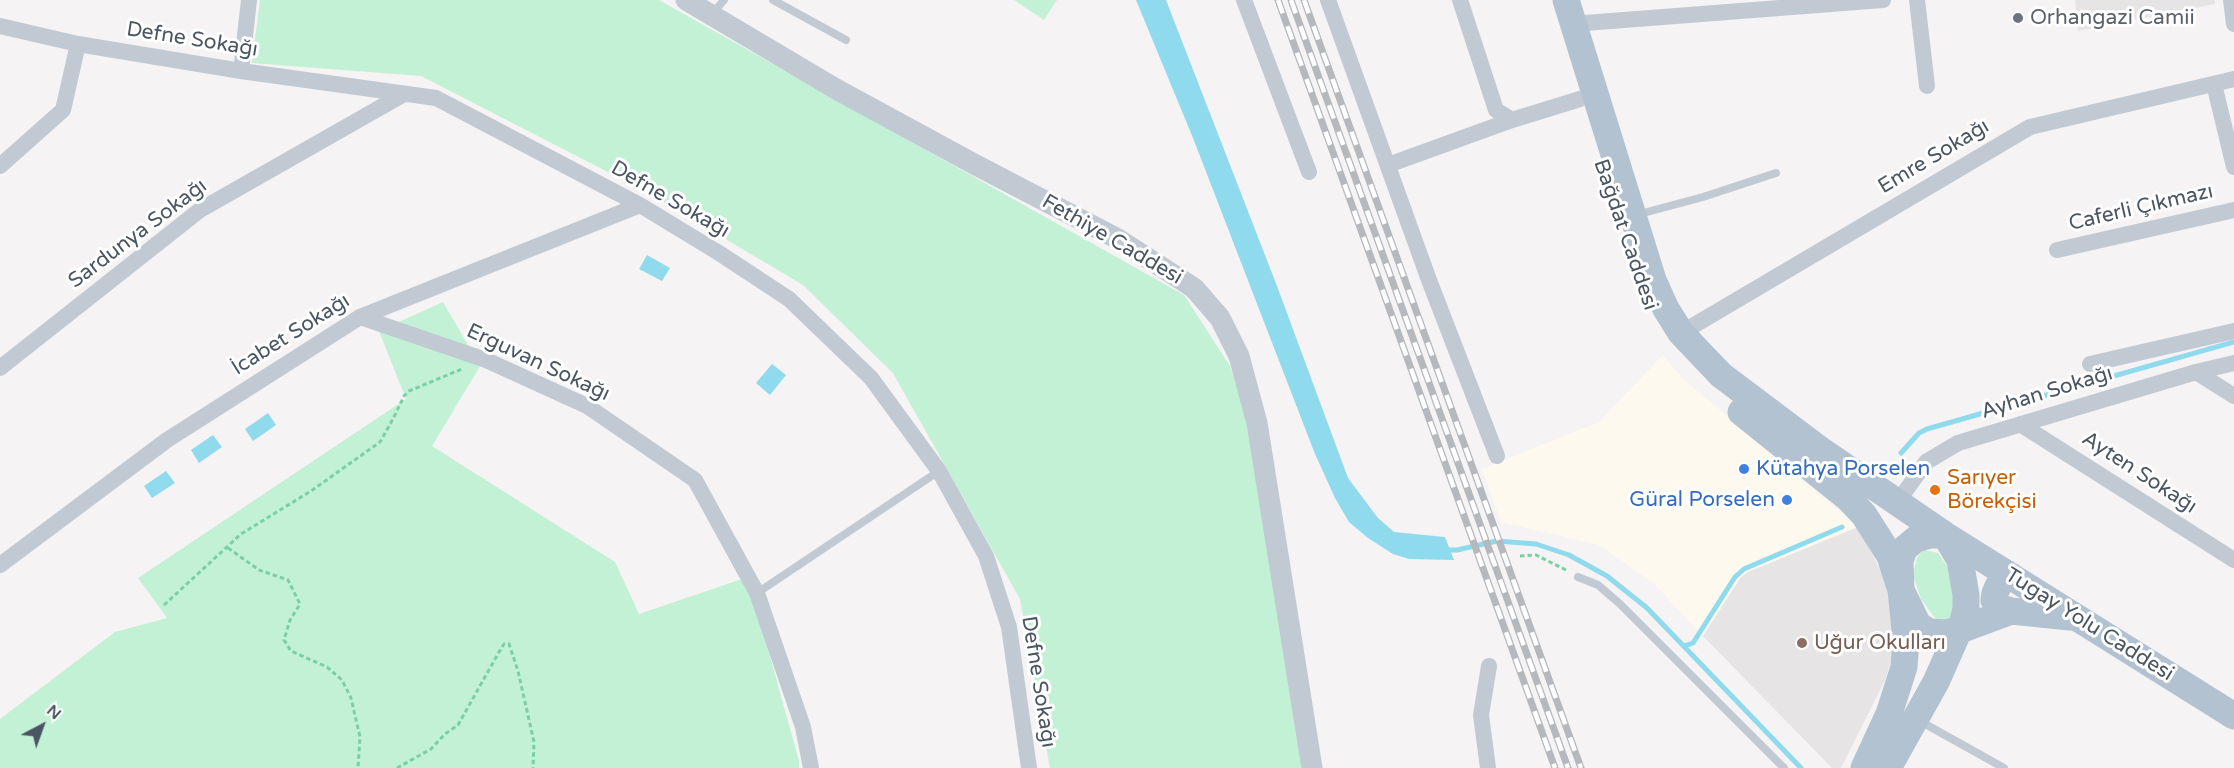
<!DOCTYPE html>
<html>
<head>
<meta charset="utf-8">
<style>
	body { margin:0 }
	#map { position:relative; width:2234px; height:768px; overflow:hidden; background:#f5f3f3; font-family:"Varela Round",sans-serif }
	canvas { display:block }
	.north { position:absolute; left:12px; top:696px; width:60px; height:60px; -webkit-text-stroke:4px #fff; paint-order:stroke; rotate:41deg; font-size:16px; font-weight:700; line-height:24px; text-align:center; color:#4a5661 }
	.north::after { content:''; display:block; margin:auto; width:21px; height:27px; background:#4a5661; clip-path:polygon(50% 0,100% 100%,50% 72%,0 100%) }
</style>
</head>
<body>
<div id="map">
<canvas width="2234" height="768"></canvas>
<div class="north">N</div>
</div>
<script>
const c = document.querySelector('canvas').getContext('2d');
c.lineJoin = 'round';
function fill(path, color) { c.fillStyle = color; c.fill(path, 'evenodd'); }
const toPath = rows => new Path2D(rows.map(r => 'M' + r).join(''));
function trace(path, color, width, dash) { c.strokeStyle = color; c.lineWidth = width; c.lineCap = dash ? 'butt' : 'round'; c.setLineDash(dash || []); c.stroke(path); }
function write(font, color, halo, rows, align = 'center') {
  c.font = font + ' "Varela Round",sans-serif'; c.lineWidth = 6; c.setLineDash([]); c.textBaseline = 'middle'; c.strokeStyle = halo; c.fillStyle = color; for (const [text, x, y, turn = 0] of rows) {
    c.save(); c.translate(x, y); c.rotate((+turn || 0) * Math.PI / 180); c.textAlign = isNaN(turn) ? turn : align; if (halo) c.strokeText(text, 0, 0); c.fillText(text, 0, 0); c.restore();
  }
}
const commercial = toPath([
	[1663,355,1681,377,1858,527,1748,572,1741,577,1703,636,1654,584,1599,545,1501,522,1482,469,1599,422]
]);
const education = toPath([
	[2075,0,2215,0,2215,4,2078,31],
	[1858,527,1884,577,1896,615,1894,649,1886,678,1841,768,1832,768,1703,636,1741,577,1748,572]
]);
const green = toPath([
	[260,0,659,0,1184,295,1230,366,1246,415,1302,768,1050,768,1020,599,893,373,803,285,645,191,421,76,252,63],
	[1014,0,1057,0,1044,20],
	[443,302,480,366,432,446,615,562,639,614,748,577,799,761,799,768,0,768,0,719,115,632,167,618,138,578,406,399,379,331],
	[1923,550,1938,553,1947,566,1953,579,1955,590,1952,618,1941,621,1935,618,1921,599,1914,578,1914,570,1917,558]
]);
const water = toPath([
	[1136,0,1166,0,1277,286,1348,478,1378,518,1394,532,1445,537,1454,560,1409,559,1393,554,1368,538,1349,522,1335,498,1315,454,1193,138],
	[647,255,670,268,662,281,639,269],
	[772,364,786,375,770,395,756,383],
	[268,413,276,425,253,441,245,429],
	[213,435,222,447,199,463,191,450],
	[166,471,175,483,152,498,144,486]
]);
const stream = toPath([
	[1901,453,1919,433,1927,429,2234,342],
	[1443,550,1457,550,1497,541,1536,544,1569,555,1607,576,1647,608,1801,768],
	[1684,646,1693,643,1735,577,1744,569,1842,527]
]);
const path = toPath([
	[228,548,259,570,288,580,300,604,290,620,284,640,291,651,327,667,342,680,351,698,360,737,358,768],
	[1520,556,1536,555,1568,571],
	[164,605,241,534,311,491,380,442,393,419,404,396,409,391,462,369],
	[397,768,431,749,445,734,458,725,499,652,504,644,509,644,518,671,534,742,533,768]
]);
const service = toPath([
	[773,0,846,40],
	[713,13,724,0],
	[1636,215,1703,197,1776,173],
	[1578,577,1598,585,1620,604,1784,768],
	[757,593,939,471],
	[1918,720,2004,768]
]);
const minor = toPath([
	[1244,0,1309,172],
	[1328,0,1429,280,1497,456],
	[1460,0,1496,110,1512,120,1580,99],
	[1917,0,1927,86],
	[2231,0,2234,24],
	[1572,24,1883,0],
	[0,26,78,44,241,71,436,98,640,205,719,253,789,299,871,378,939,471,986,556,1009,627,1029,768],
	[241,71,249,0],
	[2214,84,2234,167],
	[1388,165,1512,120],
	[0,166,63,110,78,44],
	[2057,250,2234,210],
	[360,317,486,360,587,406,695,480,757,593,803,727,811,768],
	[1681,333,2030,127,2234,79],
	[2090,364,2234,331],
	[0,368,200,210,404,94],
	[2196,372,2234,396],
	[2020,424,2234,560],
	[1897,503,1926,462,1958,443,2196,372,2234,363],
	[0,565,167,440,360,317,640,205],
	[1488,768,1481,715,1489,666]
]);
const tertiary = toPath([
	[686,0,836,89,974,164,1118,239,1194,288,1220,318,1239,356,1257,423,1312,768]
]);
const primary = toPath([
	[1566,0,1653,280,1666,309,1681,333,1721,375,1822,451,1945,535,1960,560,1966,595,1966,609,1963,621,1936,682,1888,768],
	[1741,412,1849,499,1864,515,1890,556,1901,590,1918,625,1929,632,1945,633,1960,630,2011,611],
	[1948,537,2234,716],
	[2011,576,2000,582,1995,593,1994,600,2001,608,2011,611,2070,617],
	[1864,768,1889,714,1904,667,1906,640,1901,590,1900,561,1904,549,1916,539,1930,535,1945,535]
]);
const rail = toPath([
	[1278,0,1555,768],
	[1291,0,1568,768],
	[1304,0,1581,768]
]);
const markers = [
	[2018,18,6,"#6b7280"],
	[1744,469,6,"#3f7fe0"],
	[1935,490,6,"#e8710a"],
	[1787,500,6,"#3f7fe0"],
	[1802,643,6,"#8d6e63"]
];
const worshipNames = [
	["Orhangazi Camii",2030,18]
];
const streetNames = [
	["Defne Sokağı",192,40,9],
	["Emre Sokağı",1934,157,-31],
	["Defne Sokağı",670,200,30],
	["Caferli Çıkmazı",2141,208,-13],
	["Sardunya Sokağı",138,234,-37],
	["Bağdat Caddesi",1625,235,71],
	["Fethiye Caddesi",1112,240,30],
	["İcabet Sokağı",291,335,-32],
	["Erguvan Sokağı",538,363,25],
	["Ayhan Sokağı",2047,393,-17],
	["Ayten Sokağı",2139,473,33],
	["Tugay Yolu Caddesi",2089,625,32],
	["Defne Sokağı",1038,682,81]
];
const shopNames = [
	["Kütahya Porselen",1756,469],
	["Güral Porselen",1775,500,"right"]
];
const foodNames = [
	["Sarıyer",1947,478],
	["Börekçisi",1947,502]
];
const educationNames = [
	["Uğur Okulları",1814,643]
];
fill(commercial, '#fdf9ef');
fill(education, '#e6e4e5');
fill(green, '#c3f1d5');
fill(water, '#90daee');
trace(stream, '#90daee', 5);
trace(path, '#7ad0a6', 3, [4.5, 3]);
trace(service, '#c1cad2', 8);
trace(minor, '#c1cad2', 16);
trace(tertiary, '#c1cad2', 21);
trace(primary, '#b3c2d1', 27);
trace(rail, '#b5b8bd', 7);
trace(rail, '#fff', 4.5, [14]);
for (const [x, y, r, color] of markers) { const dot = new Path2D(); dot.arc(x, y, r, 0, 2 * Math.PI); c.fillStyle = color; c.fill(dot); trace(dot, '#fff', 2); }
write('21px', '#5b616d', '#fff', worshipNames, 'left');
write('21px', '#4a5661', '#fff', streetNames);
write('21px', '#366cbe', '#fff', shopNames, 'left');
write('21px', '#c56008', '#fff', foodNames, 'left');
write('21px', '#785e54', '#fff', educationNames, 'left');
</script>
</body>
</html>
